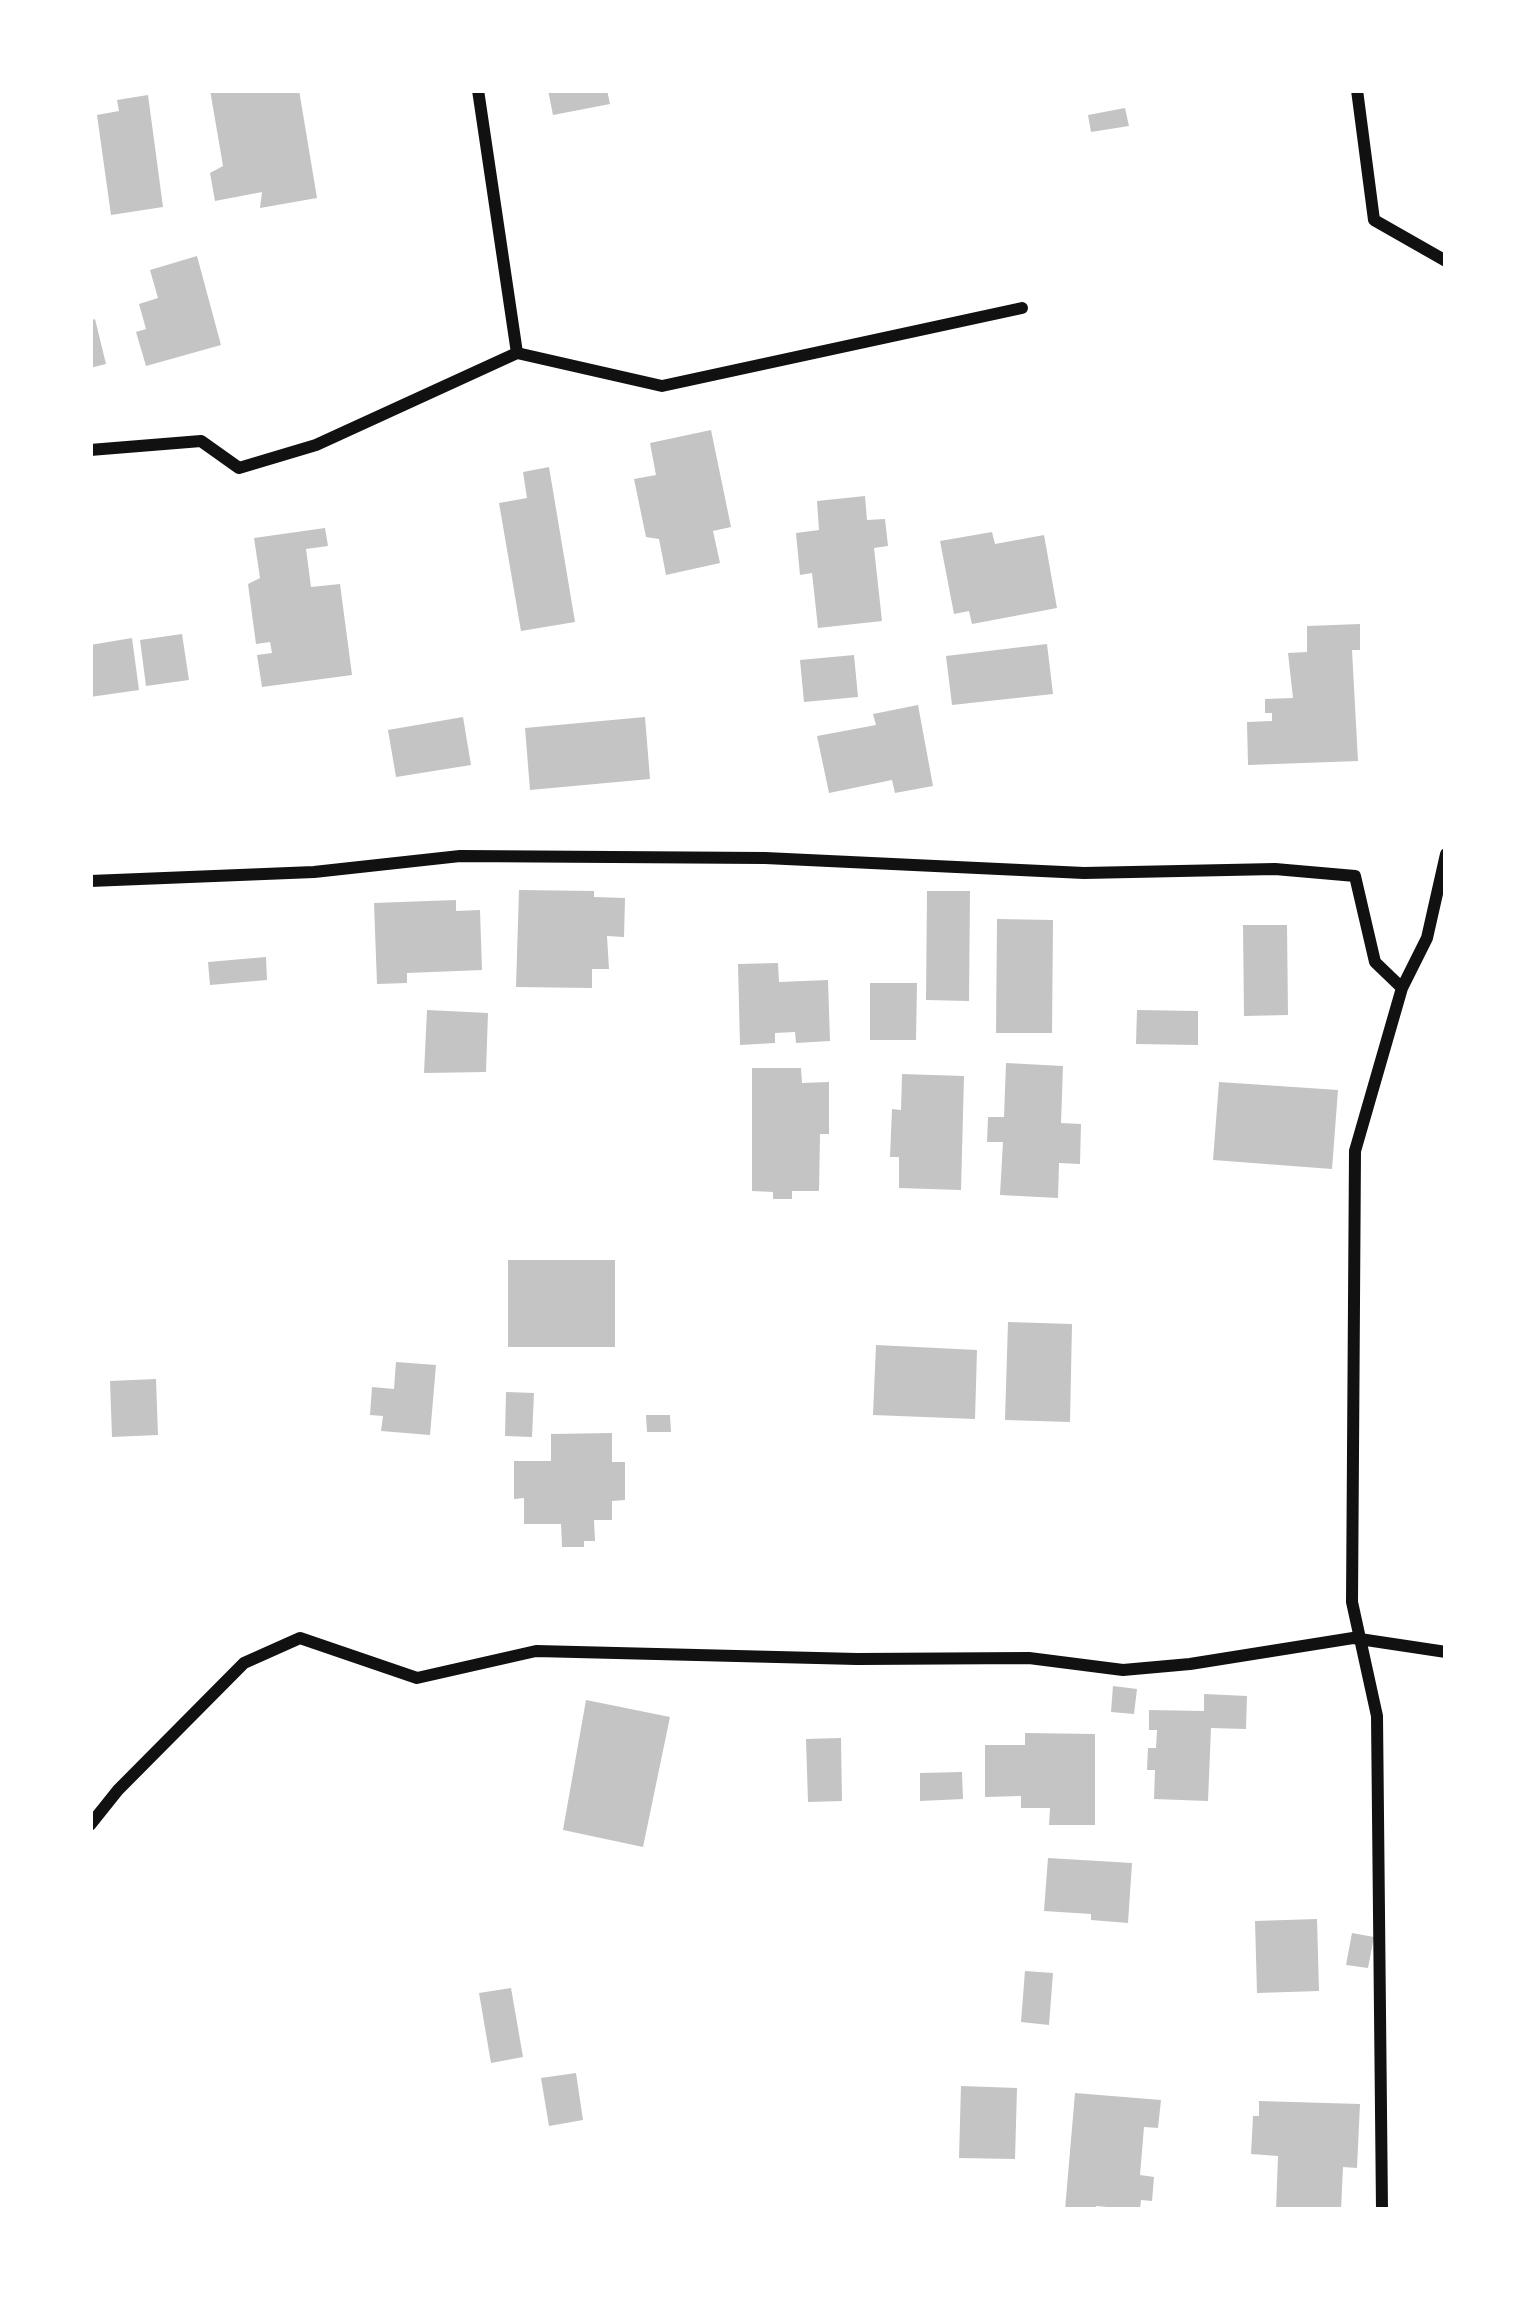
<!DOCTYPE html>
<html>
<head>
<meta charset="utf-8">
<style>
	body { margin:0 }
	#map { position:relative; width:1536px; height:2300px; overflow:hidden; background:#fff; font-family:"DM Sans",sans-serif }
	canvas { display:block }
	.frame { position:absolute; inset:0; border:93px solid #fff; pointer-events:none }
</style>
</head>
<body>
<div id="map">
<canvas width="1536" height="2300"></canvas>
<div class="frame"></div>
</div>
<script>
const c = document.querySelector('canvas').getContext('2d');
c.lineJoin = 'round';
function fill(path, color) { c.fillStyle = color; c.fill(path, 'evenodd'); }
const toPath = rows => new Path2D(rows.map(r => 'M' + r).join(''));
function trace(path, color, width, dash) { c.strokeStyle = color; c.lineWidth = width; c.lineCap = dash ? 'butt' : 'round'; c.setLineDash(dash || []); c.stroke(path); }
const building = toPath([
	[210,90,299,90,317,198,260,208,262,192,215,201,210,173,223,166],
	[548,90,607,90,610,104,553,115],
	[148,95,163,207,111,215,97,115,119,111,117,100],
	[1125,108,1129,126,1091,132,1088,115],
	[197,256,221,345,146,366,136,332,146,329,139,304,158,298,150,270],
	[95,319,106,364,90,368,90,321],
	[711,430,731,527,713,531,720,563,666,575,659,539,646,537,634,479,656,475,650,443],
	[549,467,575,622,521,631,499,503,527,498,523,472],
	[865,496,867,520,885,519,888,546,874,548,882,621,818,628,812,573,800,575,796,533,819,530,817,501],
	[325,528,328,546,306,549,311,587,340,584,352,675,262,687,257,655,272,653,270,642,256,644,248,584,260,578,254,538],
	[992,532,995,544,1044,535,1057,608,972,624,969,611,954,614,940,541],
	[1360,624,1360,650,1352,650,1358,761,1248,765,1247,722,1272,721,1272,713,1265,713,1265,699,1293,698,1288,653,1307,652,1307,626],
	[182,634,189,680,146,686,140,640],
	[132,638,139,690,90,697,90,645],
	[1047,644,1053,694,952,705,946,656],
	[854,655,858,697,804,702,800,660],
	[918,705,933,786,895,793,892,780,829,793,817,736,876,725,873,714],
	[463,717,471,765,396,777,388,730],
	[645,717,650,779,530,790,525,728],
	[519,890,594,891,594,897,625,898,624,937,607,936,609,969,592,969,592,988,516,987],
	[927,891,970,891,969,1001,926,1000],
	[456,900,456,911,480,910,482,970,407,973,407,983,377,984,374,903],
	[997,919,1053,920,1052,1033,996,1033],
	[1243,925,1287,925,1288,1015,1244,1016],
	[266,957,267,980,210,985,208,962],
	[778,963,779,982,828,980,830,1041,796,1043,795,1032,775,1033,775,1043,740,1045,738,964],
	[870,983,917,983,916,1040,870,1040],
	[427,1010,488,1013,486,1072,424,1073],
	[1137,1010,1198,1011,1198,1045,1136,1044],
	[1006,1063,1063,1066,1061,1123,1081,1124,1080,1164,1059,1163,1058,1198,1000,1195,1003,1142,987,1142,988,1117,1004,1117],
	[752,1068,801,1068,802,1083,829,1082,829,1134,820,1134,819,1191,792,1191,792,1199,773,1199,773,1192,752,1191],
	[902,1074,964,1076,961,1190,899,1188,899,1157,890,1157,892,1109,901,1110],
	[1219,1082,1338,1090,1332,1169,1213,1160],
	[508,1260,615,1260,615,1347,508,1347],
	[1008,1322,1072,1324,1070,1422,1005,1420],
	[876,1345,977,1350,975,1419,873,1415],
	[396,1362,436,1365,430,1435,381,1431,383,1416,370,1415,372,1387,394,1389],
	[156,1379,158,1435,112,1437,110,1381],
	[506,1392,534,1393,532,1437,505,1436],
	[646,1415,670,1415,671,1432,647,1432],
	[612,1433,612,1462,625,1462,625,1500,612,1501,612,1520,594,1520,595,1541,584,1541,584,1547,562,1547,561,1524,524,1524,524,1498,514,1499,514,1461,551,1461,551,1434],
	[1113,1686,1137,1689,1134,1714,1111,1712],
	[1204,1694,1247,1696,1246,1729,1211,1728,1208,1801,1154,1799,1155,1770,1147,1770,1148,1748,1156,1748,1157,1730,1149,1730,1149,1710,1204,1711],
	[586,1700,670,1717,643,1847,563,1830],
	[1025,1733,1095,1734,1095,1825,1049,1825,1050,1808,1021,1808,1021,1796,985,1797,985,1745,1025,1745],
	[841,1738,842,1801,808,1802,806,1739],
	[962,1772,963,1799,920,1801,920,1773],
	[1048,1858,1132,1863,1128,1923,1091,1920,1091,1914,1044,1911],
	[1317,1919,1319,1991,1257,1993,1255,1921],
	[1352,1933,1374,1937,1368,1968,1346,1965],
	[1025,1971,1053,1973,1049,2025,1021,2022],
	[511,1988,523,2057,491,2063,479,1993],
	[576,2073,583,2120,549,2126,541,2078],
	[961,2086,1017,2088,1015,2159,959,2158],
	[1075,2093,1161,2100,1158,2128,1144,2127,1140,2175,1154,2177,1152,2201,1141,2200,1140,2210,1096,2206,1096,2210,1065,2210],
	[1259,2101,1360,2104,1357,2168,1343,2167,1341,2210,1276,2210,1278,2156,1251,2154,1253,2116,1259,2116]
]);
const minor = toPath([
	[1357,90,1374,220,1446,261],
	[517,353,662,386,1022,308],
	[90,450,201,441,239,468,316,445,517,353,478,90],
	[90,881,314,872,460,856,765,858,1084,873,1275,869,1355,876,1375,962,1402,988],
	[90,1825,118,1790,244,1663,300,1638,417,1678,536,1651,857,1659,1029,1658,1123,1670,1190,1664,1353,1638,1446,1652],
	[1382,2210,1377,1716,1352,1602,1355,1151,1402,988,1427,938,1446,854]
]);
fill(building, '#c4c4c4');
trace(minor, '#111', 12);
</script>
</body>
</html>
